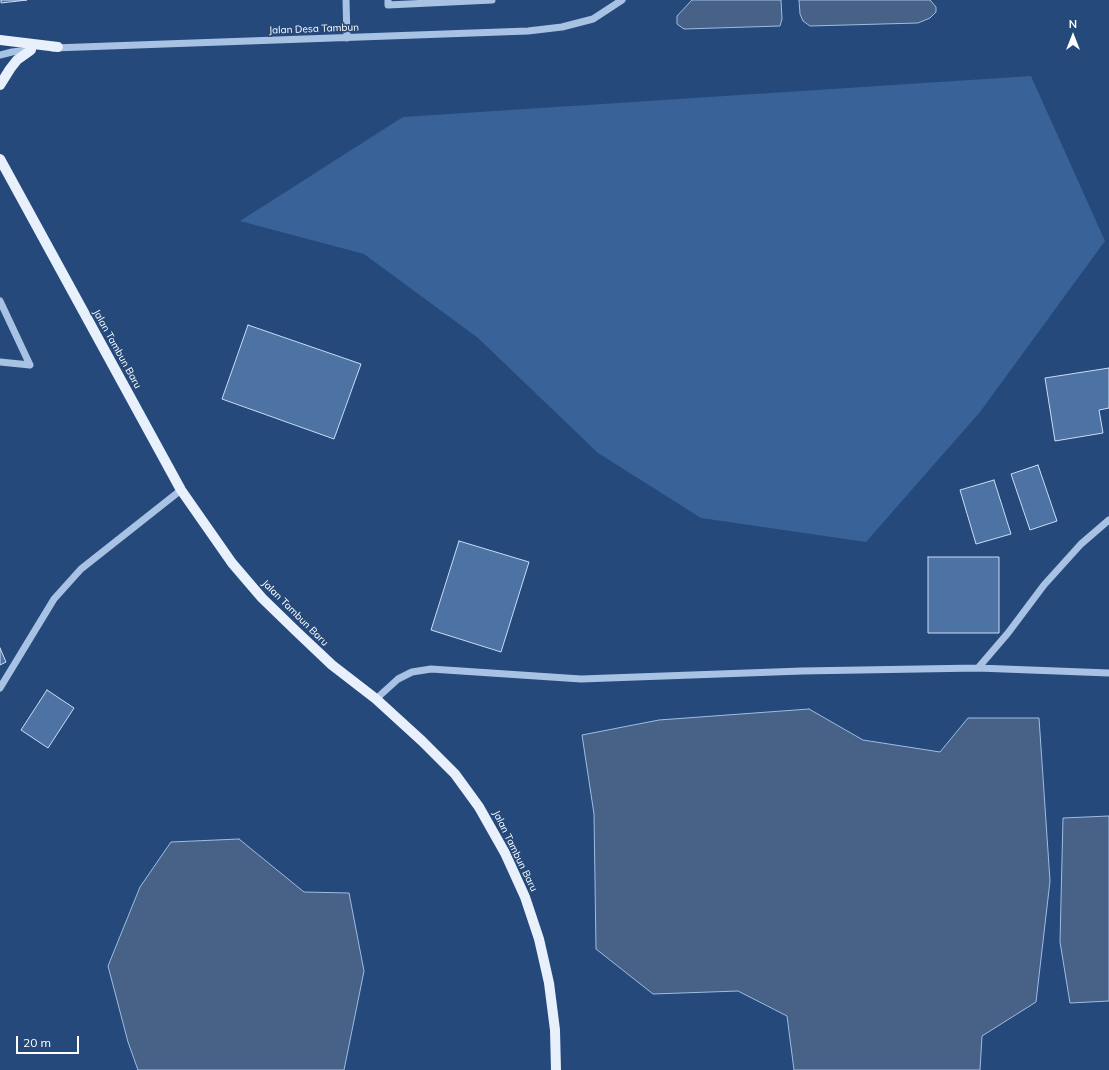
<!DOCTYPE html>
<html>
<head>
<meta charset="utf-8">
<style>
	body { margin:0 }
	#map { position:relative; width:1109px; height:1070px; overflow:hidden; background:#25497b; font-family:Mulish,sans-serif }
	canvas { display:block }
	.north { position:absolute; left:1053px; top:16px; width:40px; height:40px; -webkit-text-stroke:3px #25497b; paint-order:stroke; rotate:0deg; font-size:11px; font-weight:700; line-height:16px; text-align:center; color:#fff }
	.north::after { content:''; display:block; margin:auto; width:14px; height:18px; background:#fff; clip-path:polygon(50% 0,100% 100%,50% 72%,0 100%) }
	.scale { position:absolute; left:16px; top:1036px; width:63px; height:18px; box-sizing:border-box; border:2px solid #fff; border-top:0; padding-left:5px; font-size:12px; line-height:14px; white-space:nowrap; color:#fff; -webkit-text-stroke:3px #25497b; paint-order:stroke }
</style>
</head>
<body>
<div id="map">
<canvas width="1109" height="1070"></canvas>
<div class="north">N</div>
<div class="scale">20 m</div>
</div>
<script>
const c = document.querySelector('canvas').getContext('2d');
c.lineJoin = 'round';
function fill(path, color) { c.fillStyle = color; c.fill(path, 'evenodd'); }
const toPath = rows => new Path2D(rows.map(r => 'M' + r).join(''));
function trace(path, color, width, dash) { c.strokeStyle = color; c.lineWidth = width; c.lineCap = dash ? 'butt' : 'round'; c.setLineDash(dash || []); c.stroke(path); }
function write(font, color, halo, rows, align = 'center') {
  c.font = font + ' Mulish,sans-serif'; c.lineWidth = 3.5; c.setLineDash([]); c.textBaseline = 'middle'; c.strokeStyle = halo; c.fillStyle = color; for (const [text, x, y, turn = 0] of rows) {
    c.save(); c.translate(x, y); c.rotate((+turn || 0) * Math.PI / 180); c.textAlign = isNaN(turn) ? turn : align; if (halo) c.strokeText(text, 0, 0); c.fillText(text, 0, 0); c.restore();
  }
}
const green = toPath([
	[1031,76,1105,241,980,412,866,542,701,518,598,453,478,338,364,254,240,221,403,117]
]);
const water = toPath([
	[692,0,781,0,782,19,780,26,684,29,677,24,677,16,692,0],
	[799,0,930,0,936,7,936,12,930,18,918,23,810,26,803,21,800,14,799,0],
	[809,709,863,740,940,752,968,718,1039,718,1050,881,1036,1002,982,1036,980,1070,794,1070,787,1016,738,991,653,994,596,949,594,814,582,735,659,720,809,709],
	[1109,816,1109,1001,1070,1003,1060,942,1063,818,1109,816],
	[239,839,304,892,349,893,364,971,344,1070,138,1070,128,1042,108,966,140,887,171,842,239,839]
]);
const building = toPath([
	[1,0,27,0,1,3,1,0],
	[248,325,361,364,334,439,222,399,248,325],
	[1109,368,1109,408,1099,410,1103,433,1055,441,1045,378,1109,368],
	[1038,465,1057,521,1030,530,1011,474,1038,465],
	[994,480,1011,534,976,544,960,490,994,480],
	[459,541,529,562,501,652,431,630,459,541],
	[928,557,999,557,999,633,928,633,928,557],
	[0,648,6,662,0,665,0,648],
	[47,690,74,708,48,748,21,730,47,690]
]);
const minor = toPath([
	[346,0,347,38],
	[388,0,388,5,492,0],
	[53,48,528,31,562,27,593,19,622,0],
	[0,55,12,52,29,50],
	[0,301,30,365],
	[0,362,30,365],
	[978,668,1008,633,1044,585,1081,544,1109,520],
	[0,688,54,599,81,569,181,490],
	[376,699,398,679,412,672,431,669,581,679,802,671,978,668,1109,673]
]);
const major = toPath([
	[0,40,58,47],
	[0,85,10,69,17,60,31,50],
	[0,159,181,490,232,563,262,598,296,631,332,665,376,699,422,741,455,774,479,807,505,853,525,897,539,939,549,983,555,1030,556,1070]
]);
const streetNames = [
	["Jalan Desa Tambun",314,29,-2],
	["Jalan Tambun Baru",117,349,61],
	["Jalan Tambun Baru",295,613,45],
	["Jalan Tambun Baru",515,851,64]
];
fill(green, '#386298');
fill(water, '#476286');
trace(water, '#9dbde5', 1);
fill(building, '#4d72a4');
trace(building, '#cbddf4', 1);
trace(minor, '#a8c2e4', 7);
trace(major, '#e8f0fc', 10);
write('10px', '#fff', '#25497b', streetNames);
</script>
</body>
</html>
